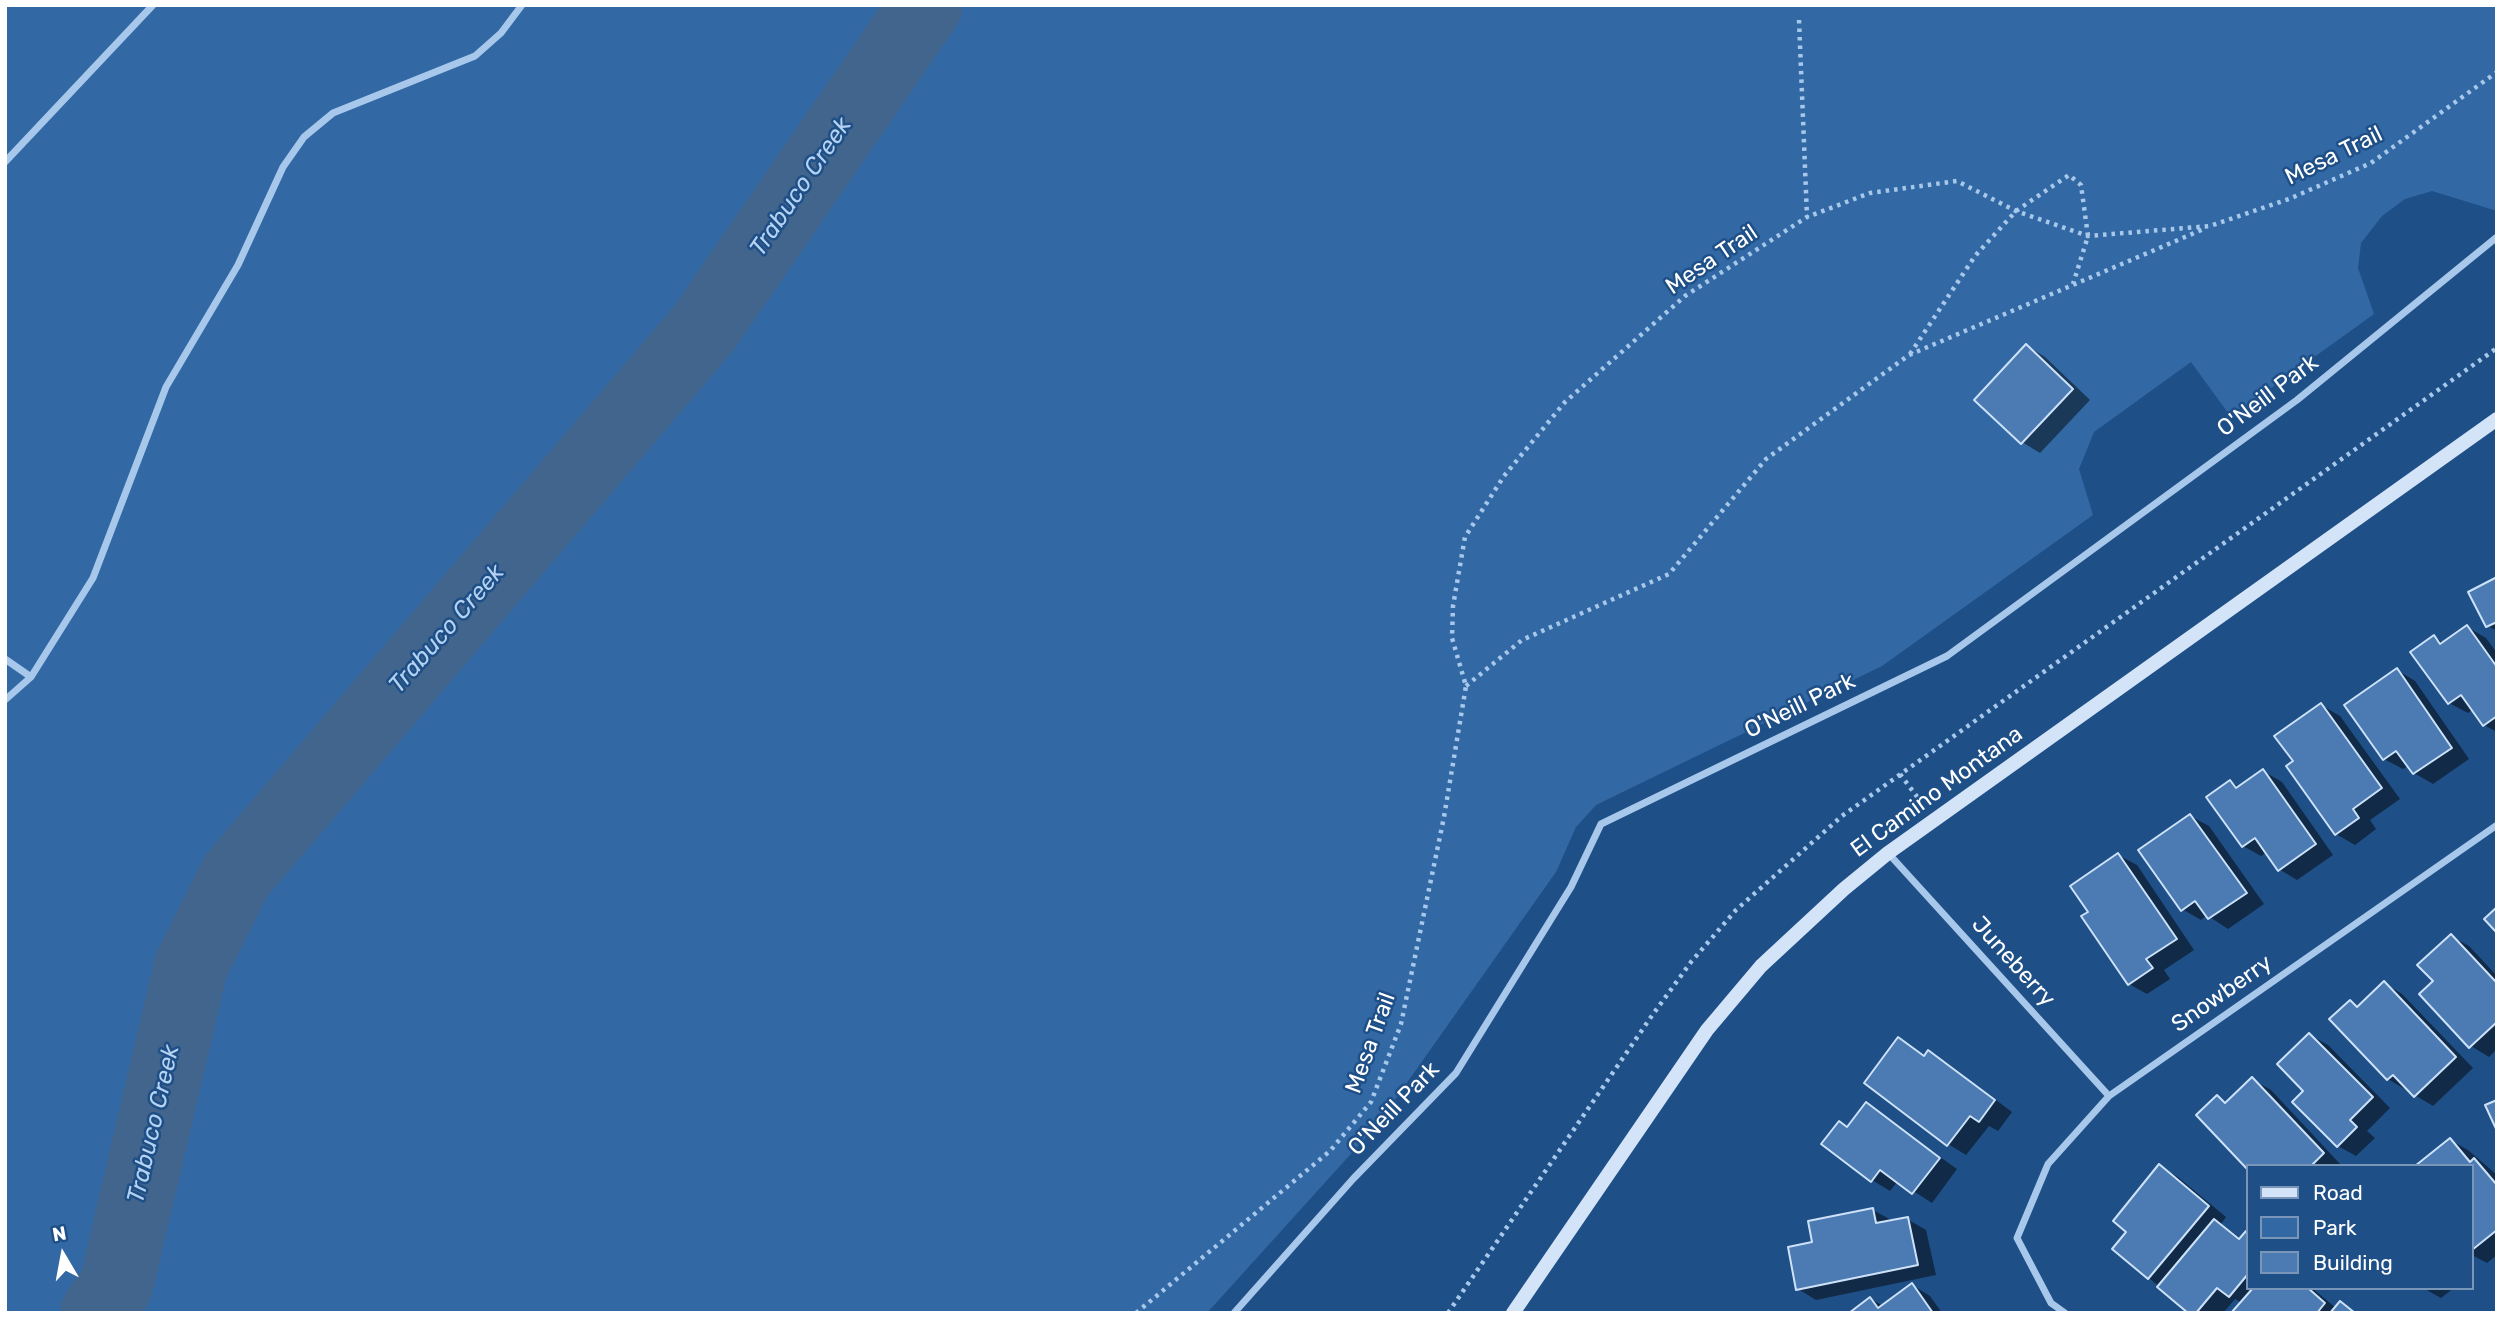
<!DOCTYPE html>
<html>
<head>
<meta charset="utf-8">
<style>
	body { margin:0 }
	#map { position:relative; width:2502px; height:1318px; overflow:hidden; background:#1f4f87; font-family:Rubik,sans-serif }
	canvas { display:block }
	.frame { position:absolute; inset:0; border:7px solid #fff; pointer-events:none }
	.legend { position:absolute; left:2246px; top:1164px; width:228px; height:126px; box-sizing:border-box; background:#1f4f87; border:2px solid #7995b7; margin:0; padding:9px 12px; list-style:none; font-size:21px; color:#fff }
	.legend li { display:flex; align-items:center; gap:14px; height:35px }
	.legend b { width:35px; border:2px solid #7995b7 }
	.north { position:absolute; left:28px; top:1220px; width:70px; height:70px; -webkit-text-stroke:5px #1f4f87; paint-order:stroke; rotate:350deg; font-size:19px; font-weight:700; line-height:28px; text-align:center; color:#fff }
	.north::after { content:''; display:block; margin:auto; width:24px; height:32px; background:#fff; clip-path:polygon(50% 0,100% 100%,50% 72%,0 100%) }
</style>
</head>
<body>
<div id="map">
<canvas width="2502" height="1318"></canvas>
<div class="frame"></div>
<ul class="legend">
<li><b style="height:9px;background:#d4e4f8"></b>Road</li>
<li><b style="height:19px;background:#3269a5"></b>Park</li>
<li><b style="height:19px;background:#4b7bb2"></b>Building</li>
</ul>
<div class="north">N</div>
</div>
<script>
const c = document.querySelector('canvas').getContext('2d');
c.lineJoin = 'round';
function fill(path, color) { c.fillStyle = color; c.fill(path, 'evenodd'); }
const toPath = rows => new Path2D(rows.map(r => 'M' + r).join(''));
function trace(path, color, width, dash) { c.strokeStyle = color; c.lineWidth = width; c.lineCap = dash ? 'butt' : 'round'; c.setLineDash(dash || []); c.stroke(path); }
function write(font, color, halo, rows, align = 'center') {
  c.font = font + ' Rubik,sans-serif'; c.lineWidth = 5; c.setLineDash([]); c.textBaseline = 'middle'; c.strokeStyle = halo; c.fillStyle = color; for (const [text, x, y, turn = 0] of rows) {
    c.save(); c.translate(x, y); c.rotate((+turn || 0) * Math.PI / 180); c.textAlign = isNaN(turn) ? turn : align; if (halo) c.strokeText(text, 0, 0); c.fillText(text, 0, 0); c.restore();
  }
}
const green = toPath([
	[5,5,2497,5,2497,211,2432,191,2405,199,2382,216,2361,243,2358,268,2374,314,2231,417,2191,362,2094,432,2079,469,2093,515,1882,666,1596,805,1576,827,1556,872,1377,1125,1207,1313,5,1313]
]);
const shadow = toPath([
	[2027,346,2045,357,2090,400,2040,453,2022,442],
	[2497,579,2497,631,2488,626],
	[2467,627,2486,638,2497,653,2497,732,2484,725,2473,709,2468,713,2449,703,2434,637,2444,643],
	[2397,670,2415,681,2469,759,2433,784,2414,773,2409,765,2403,769,2384,759],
	[2321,705,2340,716,2400,799,2370,820,2376,829,2355,845,2336,834,2288,766,2295,762],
	[2263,771,2282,782,2333,855,2297,880,2279,869,2267,852,2261,856,2243,846,2230,782,2240,787],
	[2190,816,2209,826,2264,904,2228,929,2207,915,2201,920,2182,909],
	[2118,855,2137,865,2194,950,2164,970,2170,979,2147,994,2129,984,2090,913],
	[2451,936,2469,946,2497,976,2497,1049,2489,1057,2471,1046,2435,982],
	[2384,983,2402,994,2473,1068,2433,1106,2388,1079,2350,1002,2359,1007],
	[2310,1035,2328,1045,2390,1108,2367,1131,2375,1138,2356,1156,2338,1146,2306,1091],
	[1899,1039,1926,1056,1928,1053,1947,1063,2012,1112,1998,1131,1989,1126,1966,1155,1948,1144],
	[2253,1080,2271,1090,2341,1165,2248,1167,2199,1115,2217,1097,2228,1103],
	[1866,1105,1957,1169,1932,1203,1898,1181,1890,1191,1872,1180,1848,1128],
	[2450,1140,2468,1150,2497,1175,2497,1255,2487,1263,2472,1255,2472,1166],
	[2160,1167,2178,1177,2226,1217,2221,1224,2242,1239,2248,1234,2248,1288,2312,1288,2336,1308,2340,1303,2357,1313,2234,1313,2242,1303,2235,1299,2223,1313,2191,1313,2114,1249,2129,1231],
	[1873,1210,1891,1220,1907,1219,1926,1230,1936,1275,1816,1300,1798,1289,1814,1243],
	[1912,1285,1930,1296,1942,1313,1852,1313,1871,1299,1883,1306],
	[2423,1288,2454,1288,2441,1298]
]);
const river = toPath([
	[97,1313,116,1286,191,966,236,876,704,328,926,5]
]);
const building = toPath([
	[2026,344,2073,389,2021,444,1974,400,2026,344],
	[2497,577,2497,622,2486,627,2468,592,2497,577],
	[2467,625,2497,667,2497,716,2483,726,2461,695,2448,704,2410,652,2434,635,2440,644,2467,625],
	[2397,668,2452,748,2413,774,2396,751,2383,760,2344,705,2397,668],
	[2321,703,2382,788,2353,809,2359,818,2335,835,2286,766,2293,761,2274,736,2321,703],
	[2263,769,2316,844,2278,871,2255,838,2242,847,2206,797,2230,780,2236,788,2263,769],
	[2190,814,2247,893,2208,919,2195,901,2181,911,2138,850,2190,814],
	[2118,853,2177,939,2146,959,2153,968,2128,985,2081,916,2088,912,2070,886,2118,853],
	[2497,907,2497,933,2484,919,2497,907],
	[2451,934,2497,983,2497,1022,2469,1048,2419,994,2433,981,2417,965,2451,934],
	[2384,981,2456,1057,2414,1097,2393,1075,2387,1080,2329,1019,2350,1000,2357,1007,2384,981],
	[2309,1033,2373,1097,2350,1120,2357,1127,2337,1147,2292,1102,2303,1091,2277,1064,2309,1033],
	[1898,1037,1924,1056,1928,1050,1995,1100,1979,1122,1970,1116,1947,1146,1864,1083,1898,1037],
	[2252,1077,2324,1153,2311,1166,2248,1166,2248,1170,2196,1115,2217,1095,2225,1103,2252,1077],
	[2497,1100,2497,1131,2485,1105,2497,1100],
	[1866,1102,1940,1158,1912,1194,1880,1170,1871,1182,1821,1144,1839,1121,1847,1127,1866,1102],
	[2450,1138,2470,1162,2474,1158,2497,1185,2497,1230,2472,1250,2472,1166,2415,1166,2450,1138],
	[2159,1164,2209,1206,2148,1279,2112,1249,2126,1232,2113,1221,2159,1164],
	[1873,1208,1876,1223,1908,1217,1918,1265,1796,1290,1788,1247,1812,1242,1808,1221,1873,1208],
	[2214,1219,2239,1239,2246,1231,2248,1232,2248,1274,2229,1297,2217,1288,2196,1313,2188,1313,2157,1287,2214,1219],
	[1912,1283,1933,1313,1849,1313,1870,1297,1878,1308,1912,1283],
	[2253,1288,2308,1288,2325,1303,2317,1313,2231,1313,2253,1288],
	[2340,1301,2355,1313,2330,1313,2340,1301]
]);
const path = toPath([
	[1799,20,1807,217],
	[1910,354,1975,256,2016,211,2069,175,2081,185,2088,236,2073,284],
	[1466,686,1522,640,1669,574,1766,459,1909,355,2206,228],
	[1900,774,1918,798],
	[1136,1313,1330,1151,1371,1102,1401,1024,1444,817,1466,686,1452,638,1453,606,1465,537,1504,476,1565,402,1685,296,1807,217,1870,193,1957,181,2016,211,2088,236,2210,226,2289,199,2371,163,2497,72],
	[1448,1313,1651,1017,1691,962,1736,910,1842,816,2497,348]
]);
const street = toPath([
	[5,162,153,5],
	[5,659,31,677],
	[5,700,31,677,93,578,166,387,238,265,283,167,304,137,333,113,475,56,501,33,522,5],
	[1888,853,2109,1096],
	[1234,1313,1353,1179,1456,1073,1571,887,1601,824,1947,656,2297,400,2497,237],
	[2065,1313,2051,1303,2017,1238,2048,1164,2109,1096,2497,825]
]);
const secondary = toPath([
	[1513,1313,1707,1030,1761,966,1844,889,1888,853,2497,419]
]);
const streetNames = [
	["Mesa Trail",2334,156,-26],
	["Mesa Trail",1712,260,-34],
	["O'Neill Park",2268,396,-37],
	["O'Neill Park",1800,706,-26],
	["El Camino Montana",1937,792,-36],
	["Juneberry",2013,962,48],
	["Snowberry",2222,994,-35],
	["Mesa Trail",1371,1043,-70],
	["O'Neill Park",1394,1109,-46]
];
const waterNames = [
	["Trabuco Creek",801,187,-56],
	["Trabuco Creek",447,629,-49],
	["Trabuco Creek",154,1124,-77]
];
fill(green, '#3269a5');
fill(shadow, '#0007');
trace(river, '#42658d', 74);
fill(building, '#4b7bb2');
trace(building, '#cde2f8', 2);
trace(path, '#a8c8eb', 4.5, [3.5, 5]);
trace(street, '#a8c8eb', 7);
trace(secondary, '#d4e4f8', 14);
write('23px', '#fff', '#1f4f87', streetNames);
write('italic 24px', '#b4d2f2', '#1f4f87', waterNames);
</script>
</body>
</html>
